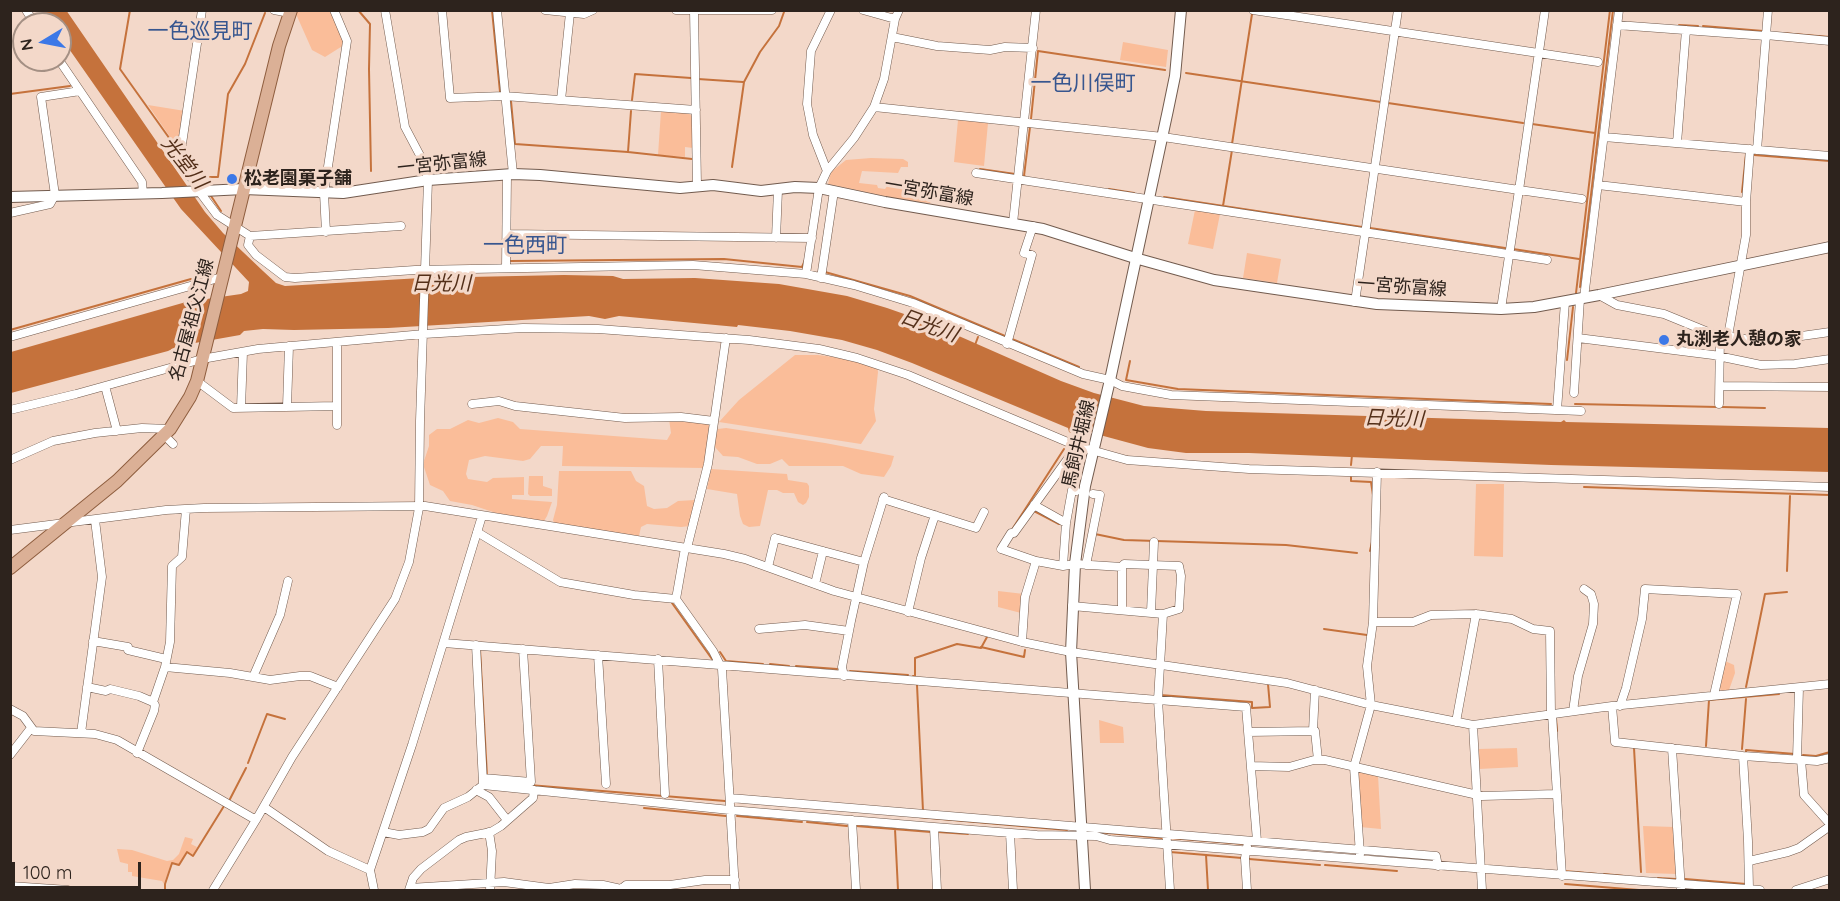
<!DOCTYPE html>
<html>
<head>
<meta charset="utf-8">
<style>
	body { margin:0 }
	#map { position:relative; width:1840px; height:901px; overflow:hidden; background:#f3d8c9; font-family:Quicksand,sans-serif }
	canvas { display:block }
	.frame { position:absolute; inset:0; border:12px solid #2d231d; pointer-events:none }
	.north { position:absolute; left:12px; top:12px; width:60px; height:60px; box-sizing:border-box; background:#f3d8c9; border:2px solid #a49084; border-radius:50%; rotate:260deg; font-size:16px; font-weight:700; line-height:24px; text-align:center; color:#2d231d }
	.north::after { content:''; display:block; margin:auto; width:21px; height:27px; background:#3c78e7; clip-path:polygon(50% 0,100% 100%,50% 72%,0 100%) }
	.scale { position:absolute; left:12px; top:862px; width:129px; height:27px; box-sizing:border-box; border:3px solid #2d231d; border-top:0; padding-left:8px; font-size:18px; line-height:21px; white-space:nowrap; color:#2d231d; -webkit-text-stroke:4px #f3d8c9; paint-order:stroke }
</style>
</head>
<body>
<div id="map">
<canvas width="1840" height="901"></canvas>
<div class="frame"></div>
<div class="north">N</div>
<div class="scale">100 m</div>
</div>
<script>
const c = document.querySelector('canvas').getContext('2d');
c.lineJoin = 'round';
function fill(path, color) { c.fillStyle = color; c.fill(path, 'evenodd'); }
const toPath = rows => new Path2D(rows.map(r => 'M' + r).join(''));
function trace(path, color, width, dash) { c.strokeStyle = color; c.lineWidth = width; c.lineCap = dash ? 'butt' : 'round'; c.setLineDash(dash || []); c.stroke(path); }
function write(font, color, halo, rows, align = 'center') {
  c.font = font + ' Quicksand,"Noto Sans JP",sans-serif'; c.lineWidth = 6; c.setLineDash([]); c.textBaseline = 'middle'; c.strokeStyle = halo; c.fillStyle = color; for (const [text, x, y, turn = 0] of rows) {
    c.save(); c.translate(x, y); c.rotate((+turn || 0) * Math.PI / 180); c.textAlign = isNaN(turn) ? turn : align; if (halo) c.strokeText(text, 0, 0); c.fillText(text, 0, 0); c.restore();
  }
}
const green = toPath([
	[298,11,330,11,344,42,344,45,325,57,312,50,296,14],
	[1123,42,1168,50,1166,67,1120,60],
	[148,105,185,111,179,150],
	[661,111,688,113,693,117,693,148,685,147,685,157,658,155],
	[958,120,988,123,984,166,954,162],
	[871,158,903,159,908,162,908,167,901,167,898,173,862,171,859,183,877,185,878,188,885,189,888,185,900,186,935,193,930,203,907,201,828,184,831,172,846,160],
	[1195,210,1220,214,1213,249,1188,244],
	[1247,253,1281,259,1277,283,1243,278],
	[795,355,818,355,856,360,877,367,878,372,874,409,876,421,861,444,719,422,739,400],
	[498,418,513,422,520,429,667,440,671,433,669,419,711,422,704,468,562,466,563,446,541,446,530,459,523,461,485,456,469,460,466,474,468,479,487,482,493,478,524,477,524,495,512,495,512,499,552,502,547,516,544,521,496,513,472,505,450,501,443,491,430,485,423,464,429,446,429,435,437,429,450,429,468,420,479,423],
	[726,428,825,443,894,456,891,466,884,477,861,474,843,466,789,466,782,459,770,464,757,464,738,457,723,456,714,446,715,437,718,429],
	[711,469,787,474,788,480,807,483,809,486,809,497,806,503,803,505,798,502,794,493,783,493,777,490,768,490,760,526,749,527,743,524,740,516,737,494,707,489],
	[559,471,631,471,636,481,644,486,647,506,654,509,667,508,678,501,695,500,696,503,690,526,681,527,647,524,641,527,639,536,554,524,553,520,557,505],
	[529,476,543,476,543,486,552,489,552,496,530,496,528,494],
	[1476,484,1504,484,1503,557,1474,556],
	[998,591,1024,594,1021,613,998,607],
	[1725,661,1734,665,1735,673,1729,690,1723,691,1718,688],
	[1099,720,1123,727,1124,743,1100,743],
	[1517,748,1518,767,1479,769,1478,749],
	[1359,771,1378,775,1381,829,1360,827,1357,773],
	[1643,826,1674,827,1677,874,1646,873],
	[185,837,193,839,191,844,197,847,193,855,186,852,179,865,171,863,164,884,162,881,132,876,132,872,128,872,128,864,120,862,117,849,132,850,167,861,173,860,179,854]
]);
const water = toPath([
	[66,10,205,212,223,233,263,271,276,283,285,286,421,278,564,275,613,276,623,279,695,278,779,284,847,296,887,308,927,322,1061,381,1094,393,1144,406,1206,411,1561,422,1564,420,1566,422,1829,428,1830,472,1551,465,1249,453,1186,453,1148,448,1074,428,1071,433,1069,432,1068,428,912,363,877,350,842,340,790,331,738,325,737,327,619,316,605,319,589,316,388,328,294,330,263,329,244,331,240,335,178,346,168,351,11,393,11,352,186,302,241,294,248,291,249,282,181,209,60,36,60,24,51,24,42,11]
]);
const stream = toPath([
	[130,10,120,69,177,149],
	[358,10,370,24,369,69,371,171],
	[492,10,500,92],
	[1679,25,1698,26],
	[1703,26,1763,31],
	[1782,33,1830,37],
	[1186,73,1381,102],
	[698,79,743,82],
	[10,94,70,86],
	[632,100,635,74,691,78],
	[511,101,515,144,628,152,692,159],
	[1388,103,1523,123],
	[1031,119,1038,51,1165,70],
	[1532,124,1595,133],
	[1232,144,1252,14],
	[628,152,631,111],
	[1754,155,1830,161],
	[184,161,202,177,218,177,228,94,245,64,265,13],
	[732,167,744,82,760,52,779,26,784,12],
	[980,169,1015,174],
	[1026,177,1024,176,1030,127],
	[1109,189,1134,193],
	[1742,192,1746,154],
	[211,196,221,211],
	[1164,197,1362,227],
	[1223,206,1232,150],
	[1370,228,1505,248],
	[1513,249,1579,259],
	[510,261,724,259,802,267,805,260],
	[825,272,910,296,1005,336],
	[1580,287,1613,10],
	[1576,293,1610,10],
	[194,294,195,303],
	[10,330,191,279],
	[1012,339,1079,367],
	[975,345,978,337],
	[1567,360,1573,307],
	[1130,361,1126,380,1178,389,1551,404],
	[1575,404,1718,407],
	[1722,407,1765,408],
	[1351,465,1352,455],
	[1351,477,1351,481,1371,482,1373,495],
	[1584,487,1830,495],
	[1034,511,1059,524],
	[1013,528,1064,449],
	[1095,534,1124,540,1286,545,1357,553],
	[1370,551,1372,542],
	[1787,571,1790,496],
	[672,603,712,659],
	[1324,629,1367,635],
	[981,647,1024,657,1025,650],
	[480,649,487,776],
	[720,652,726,661,763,664],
	[770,664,789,666],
	[796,666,837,669],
	[850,671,908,675],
	[913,676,915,676,915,658,957,644,981,648,987,637],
	[917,685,923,811],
	[1746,687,1765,594,1787,592],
	[1160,695,1252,702,1252,708,1270,707,1268,684],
	[1556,718,1557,731],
	[1706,746,1709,700,1779,694],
	[1634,748,1641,872],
	[1742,749,1746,699],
	[1746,752,1746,750,1795,754],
	[1803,755,1816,756,1830,752],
	[248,763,267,714,285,719],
	[529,785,725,801],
	[230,799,246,768],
	[644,808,726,816],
	[737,816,802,822],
	[918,817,1067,830],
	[807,822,847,826],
	[856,826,931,832],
	[895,829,898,890],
	[938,832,968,834],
	[1097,832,1162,838],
	[1170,838,1244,844],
	[1170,852,1242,858],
	[1206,855,1208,890],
	[1249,859,1320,865],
	[1325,865,1397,871],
	[1565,869,1565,871,1598,874],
	[1604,874,1625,876],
	[1658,878,1676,879],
	[1685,879,1746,884],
	[1565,884,1639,890],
	[1752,884,1752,864],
	[165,890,165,884,172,863,179,865,187,852,193,856,224,806]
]);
const minor = toPath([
	[26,10,35,24],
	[202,10,179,164,197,184,199,191,217,215,250,236,248,245,256,255,285,277,295,278,415,270,693,265,806,274,854,285,913,303,1083,374,1110,380,1122,386,1171,395,1581,411],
	[274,10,290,13],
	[442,10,450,98,504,96,696,110],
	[497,10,513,174],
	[545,10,584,14,593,10],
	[676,10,772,10],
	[694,10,697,185],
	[863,10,895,19],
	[1253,10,1598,62],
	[1617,25,1766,36],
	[1766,35,1768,10],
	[892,37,937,46,990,50,1005,47,1033,48],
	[59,60,142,182,143,194],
	[561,100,570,13],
	[874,107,1163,137,1519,190,1545,10],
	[1604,137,1830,156],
	[1677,143,1686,30],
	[1757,150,1766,35,1830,41],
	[827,171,813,135,807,104,811,51,831,10],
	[976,173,1547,260],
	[1598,185,1746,202],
	[10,213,50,204,55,195,41,97,80,91],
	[1013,223,1036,10],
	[326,232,324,193,347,41,334,10],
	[508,234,812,238],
	[250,236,401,226],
	[776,238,778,190],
	[506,268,507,175],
	[806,274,819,188,827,171,854,138,874,107,884,79,895,19,899,10],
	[821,278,834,191],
	[1599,295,1617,305,1664,314,1713,334,1745,339,1773,340,1830,332],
	[1584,298,1619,10],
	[1355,302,1398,10],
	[1501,309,1519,190,1582,199],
	[1728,336,1746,235,1746,202,1750,149],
	[10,337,222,277],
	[1578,338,1713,355,1761,365,1795,364,1830,359],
	[1007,344,1032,255,1024,253,1033,226],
	[197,381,233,408,337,406,337,342],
	[105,386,117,431],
	[1720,386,1830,387],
	[1574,393,1580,299],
	[472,404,499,401,515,406,625,418,681,417,714,421],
	[1719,404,1720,335],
	[287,407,289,346],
	[241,408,243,352],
	[10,410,76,394,202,359,258,349,424,334,523,328,598,329,749,340,819,349,857,358,908,375,1077,446,1127,460,1249,469,1830,487],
	[1557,410,1565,302],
	[337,425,337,406],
	[164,435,173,444],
	[1077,446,1014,533,1011,533,1001,549,1036,561,1063,566,1075,564,1122,567],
	[10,460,53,441,95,433,142,428,170,429],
	[883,499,976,528,984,512],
	[1034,505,1066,523],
	[10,530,166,510,204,508,425,506,724,554,745,559,834,591,1022,642,1071,652,1287,683,1371,705,1473,725,1612,706,1830,684],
	[477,532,560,582,634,595,676,599],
	[685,548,676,599,713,651,722,669,735,890],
	[687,548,708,464,726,338],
	[1086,565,1100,495,1093,494],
	[1063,566,1066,523,1072,490,1076,491],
	[768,567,775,538,864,562],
	[815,584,823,551],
	[1072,606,1163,614,1179,609,1181,576,1179,566,1124,564,1122,567,1122,610],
	[908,612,921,558,935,515],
	[1151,612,1154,542],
	[1163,614,1158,700,1170,890],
	[1373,622,1413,622,1431,615,1476,614,1512,619,1533,629,1550,631,1551,714],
	[759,629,805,625,849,631],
	[93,641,128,647,128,650,166,659],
	[1022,642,1025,597,1036,561],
	[444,643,1246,707,1257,841],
	[476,645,483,783],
	[598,655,606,784],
	[658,659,665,794],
	[165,667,170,642,172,566,182,557,186,509],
	[844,676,842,667,851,621,864,562,884,497],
	[253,677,280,615,288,581],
	[87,687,106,691,110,689,139,696,153,702],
	[1612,706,1615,742,1743,756,1817,761,1830,758],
	[1620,706,1626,688,1642,619,1645,589,1737,594,1714,695],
	[10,709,23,716,34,731,95,734,117,740,256,820],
	[1573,711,1578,676,1593,624,1594,604,1591,594,1584,589],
	[1552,714,1562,876],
	[1456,722,1476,614],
	[1473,725,1482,890],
	[1313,731,1315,690],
	[1248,732,1315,731,1318,760],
	[81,733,102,577,95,520],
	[1672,748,1681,890],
	[137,753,154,711,155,705,153,702,165,667,230,673,270,680,300,676,310,676,338,687],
	[10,755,31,728],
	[1743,756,1748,841,1749,889],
	[1797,759,1799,688],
	[1801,760,1804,795,1830,824],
	[1251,766,1289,767,1314,760,1325,760,1482,796,1557,794],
	[483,778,531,782,523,649],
	[476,790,489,797,507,820],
	[730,798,1436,856,1438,866],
	[264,807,328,851,370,870],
	[852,820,856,890],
	[934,827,937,890],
	[383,832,399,835,423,832,429,829,444,808,468,797,483,785,730,810,934,827,1037,835,1096,836,1110,840,1760,890],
	[489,832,492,851,490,890],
	[1010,833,1013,890],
	[1247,847,1245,858,1247,890],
	[1360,854,1354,767,1371,705,1367,666,1373,622,1377,472],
	[1749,861,1788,852,1799,848,1830,826],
	[10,886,68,890],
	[410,888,504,882,549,888,575,884,603,885,621,889,621,890],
	[621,889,626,885,670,885,705,880,735,880],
	[213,890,256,820,292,757,395,599,409,562,419,508,420,421,428,180,424,163,405,127,385,10],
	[374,890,370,870,412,745,482,516],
	[409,890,413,878,421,869,459,840,466,837,491,832,501,826,533,798,534,790],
	[1796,890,1830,879]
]);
const secondary = toPath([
	[10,197,162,193,244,189,343,193,428,180,513,174,540,175,680,188,713,185,761,191,795,187,819,188,885,202,1043,229,1135,258,1214,280,1377,304,1501,309,1534,307,1599,295,1830,247],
	[1085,890,1071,652,1075,564,1085,486,1110,380,1168,110,1175,76,1181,10]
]);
const primary = toPath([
	[10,568,117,481,170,429,190,397,197,381,279,46,291,10]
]);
const markers = [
	[232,179,6,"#3c78e7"],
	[1664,340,6,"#3c78e7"]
];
const streetNames = [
	["一宮弥富線",442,164,-6],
	["一宮弥富線",929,192,10],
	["一宮弥富線",1402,287,4],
	["名古屋祖父江線",192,320,-75],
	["馬飼井堀線",1079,444,-77]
];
const poiNames = [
	["松老園菓子舗",244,179],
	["丸渕老人憩の家",1676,340]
];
const waterNames = [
	["光堂川",184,163,52],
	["日光川",441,284],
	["日光川",929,326,20],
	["日光川",1394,419,2]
];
const quarterNames = [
	["一色巡見町",200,32],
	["一色川俣町",1083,84],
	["一色西町",525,246]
];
fill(green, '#fabd99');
fill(water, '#c5723c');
trace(stream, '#c5723c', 2);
trace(minor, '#725b4e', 9);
trace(secondary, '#725b4e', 12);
trace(primary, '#8e5d3e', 14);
trace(minor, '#fff', 8);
trace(secondary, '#fff', 10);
trace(primary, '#dbb096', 12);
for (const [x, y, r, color] of markers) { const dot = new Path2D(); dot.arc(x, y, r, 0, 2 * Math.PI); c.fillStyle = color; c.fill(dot); trace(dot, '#f3d8c9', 2); }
write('18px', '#2d231d', '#f3d8c9', streetNames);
write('bold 18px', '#2d231d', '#f3d8c9', poiNames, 'left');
write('italic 20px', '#532f19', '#f3d8c9', waterNames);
write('21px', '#37568f', '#f3d8c9', quarterNames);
</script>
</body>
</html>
